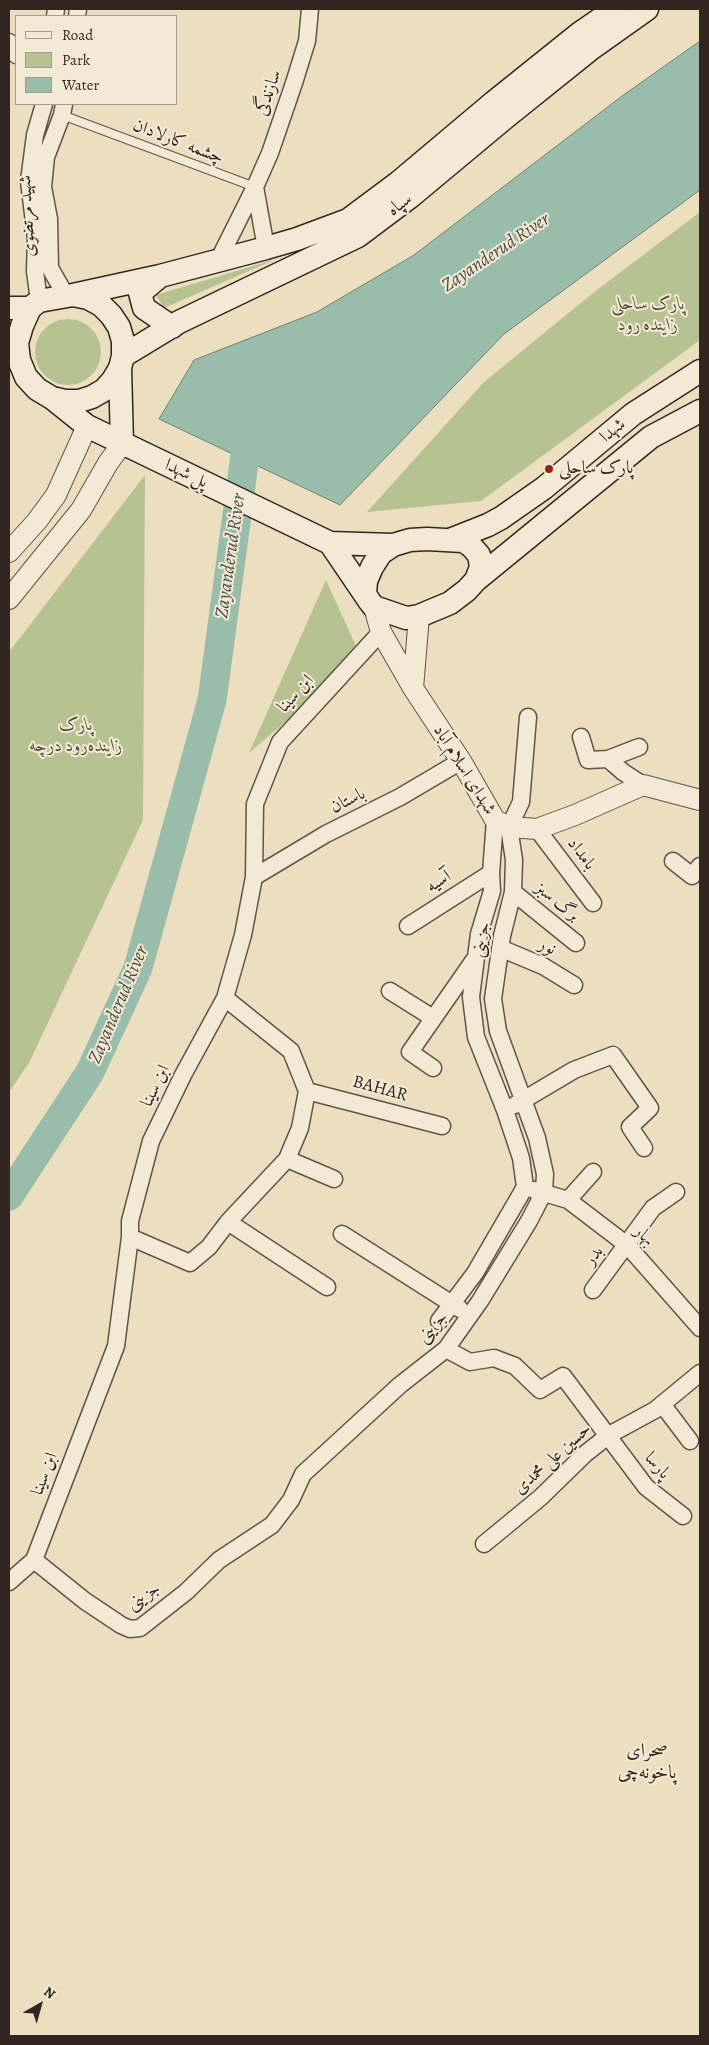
<!DOCTYPE html>
<html>
<head>
<meta charset="utf-8">
<style>
	body { margin:0 }
	#map { position:relative; width:709px; height:2045px; overflow:hidden; background:#ecdfbf; font-family:Alegreya,serif }
	canvas { display:block }
	.frame { position:absolute; inset:0; border:10px solid #312720; pointer-events:none }
	.legend { position:absolute; left:15px; top:15px; width:162px; height:90px; box-sizing:border-box; background:#f3ead5; border:1px solid #a59c8d; margin:0; padding:6px 9px; list-style:none; font-size:15px; color:#312720 }
	.legend li { display:flex; align-items:center; gap:10px; height:25px }
	.legend b { width:25px; border:1px solid #a59c8d }
	.north { position:absolute; left:15px; top:1980px; width:50px; height:50px; -webkit-text-stroke:4px #f3ead5; paint-order:stroke; rotate:38deg; font-size:14px; font-weight:700; line-height:20px; text-align:center; color:#312720 }
	.north::after { content:''; display:block; margin:auto; width:18px; height:22px; background:#312720; clip-path:polygon(50% 0,100% 100%,50% 72%,0 100%) }
</style>
</head>
<body>
<div id="map">
<canvas width="709" height="2045"></canvas>
<div class="frame"></div>
<ul class="legend">
<li><b style="height:6px;background:#f3ead5"></b>Road</li>
<li><b style="height:14px;background:#b7c292"></b>Park</li>
<li><b style="height:14px;background:#9abdab"></b>Water</li>
</ul>
<div class="north">N</div>
</div>
<script>
const c = document.querySelector('canvas').getContext('2d');
c.lineJoin = 'round';
function fill(path, color) { c.fillStyle = color; c.fill(path, 'evenodd'); }
const toPath = rows => new Path2D(rows.map(r => 'M' + r).join(''));
function trace(path, color, width, dash) { c.strokeStyle = color; c.lineWidth = width; c.lineCap = dash ? 'butt' : 'round'; c.setLineDash(dash || []); c.stroke(path); }
function write(font, color, halo, rows, align = 'center') {
  c.font = font + ' Alegreya,Amiri,serif'; c.lineWidth = 4; c.setLineDash([]); c.textBaseline = 'middle'; c.strokeStyle = halo; c.fillStyle = color; for (const [text, x, y, turn = 0] of rows) {
    c.save(); c.translate(x, y); c.rotate((+turn || 0) * Math.PI / 180); c.textAlign = isNaN(turn) ? turn : align; if (halo) c.strokeText(text, 0, 0); c.fillText(text, 0, 0); c.restore();
  }
}
const green = toPath([
	[700,212,700,340,481,501,367,512,484,382,593,293],
	[276,259,164,308,156,295],
	'35 352a33 33 0 1 1 66 0a33 33 0 1 1-66 0Z',
	[145,475,143,820,29,1063,9,1092,9,652],
	[326,580,361,657,249,753]
]);
const water = toPath([
	[700,41,700,190,504,334,340,505,159,419,194,360,317,312,414,255,622,96,700,41]
]);
const river = toPath([
	[9,1196,90,1072,138,968,212,700,249,426,253,422]
]);
const service = toPath([
	[62,115,255,187]
]);
const minor = toPath([
	[55,16,56,9],
	[77,16,78,9],
	[9,42,16,55],
	[64,104,62,115,46,157,43,187,49,219,50,268,66,296],
	[255,187,270,153,294,83,307,41,310,9],
	[218,261,255,187,266,248],
	[39,301,35,271,36,239,29,181,35,135,44,104],
	[581,737,588,760,608,759,623,772,643,785],
	[608,759,639,747],
	[537,829,593,903],
	[673,861,692,876,700,866],
	[254,877,326,834,400,797,461,761],
	[513,892,576,943],
	[408,926,491,873],
	[500,948,543,966,574,985],
	[390,991,433,1018],
	[433,1068,410,1052,474,960],
	[307,1091,442,1126],
	[515,1105,574,1070,613,1055,650,1108,630,1127,644,1148],
	[287,1159,334,1179],
	[534,1190,568,1200,627,1245,700,1328],
	[568,1200,593,1172],
	[228,1222,327,1287],
	[342,1234,460,1309],
	[130,1237,190,1263,209,1247,228,1222,287,1159,300,1128,307,1091,291,1051,225,998],
	[593,1290,653,1208,676,1192],
	[439,1321,475,1273,525,1187,521,1158,505,1110,476,1037,471,997,479,934,492,891,491,873,495,820],
	[446,1349,470,1362,494,1358,515,1366,540,1390,563,1376,646,1487,683,1516],
	[662,1404,690,1441],
	[484,1544,541,1497,585,1454,609,1435,655,1410,700,1373],
	[34,1560,85,1601,121,1625,130,1629,140,1628,186,1592,219,1560,272,1525,291,1500,303,1474,400,1385,446,1349,480,1301,529,1221,544,1192,545,1174,537,1138,498,1031,493,999,502,936,513,892,514,860,509,827,521,802,528,717],
	[9,1582,34,1560,116,1346,130,1237,130,1221,151,1141,183,1075,225,998,243,935,254,877,255,804,280,742,381,632]
]);
const tertiary = toPath([
	[9,552,37,521,56,495,87,426],
	[9,599,81,510,108,463,122,444],
	[374,607,381,632,413,688,419,616],
	[413,688,461,761,495,820,509,827,537,829,575,815,643,785,700,800]
]);
const secondary = toPath([
	[160,276,140,293,144,308,172,327],
	[73,295,160,276,266,248,297,239,348,220,399,182,494,102,580,33,615,9],
	[73,295,88,298,101,305,111,315,119,327,123,341,123,356,120,368,113,380,104,390,92,397,79,401,65,401,52,398,37,389,26,377,19,360,17,343,22,326,30,308,39,301,73,295],
	[9,308,30,308],
	[123,356,179,322,358,236,410,197,506,117,592,48,647,9],
	[120,368,122,444],
	[52,398,87,426,330,543,393,545],
	[450,540,488,525,501,518,544,488,633,414,700,371],
	[330,543,370,602,374,607,406,618,419,616,450,603,467,590,476,580,481,567,479,555,471,546,463,541,427,539,410,540,393,545,381,553,372,567,366,581,365,594],
	[476,580,651,437,700,411]
]);
const markers = [
	[549,469,5,"#8f2418"]
];
const streetNames = [
	["سازندگی",269,93,-71],
	["چشمه کارلادان",178,142,21],
	["سپاه",400,205,-37],
	["شهيد مرتضوی",28,216,-93],
	["شهدا",613,431,-40],
	["پل شهدا",186,474,25],
	["ابن سینا",296,694,-47],
	["شهدای اسلام آباد",464,770,58],
	["باستان",348,801,-26],
	["بامداد",581,854,53],
	["آسیه",439,882,-32],
	["برگ سبز",557,902,39],
	["جزینی",482,940,-79],
	["نور",547,947,25],
	["ابن سینا",156,1086,-64],
	["BAHAR",380,1089,15],
	["بهار",644,1236,44],
	["بدر",594,1256,-53],
	["جزینی",433,1328,-49],
	["حسین علی محمدی",553,1459,-42],
	["پارسا",657,1466,49],
	["ابن سینا",45,1474,-69],
	["جزینی",144,1597,-35]
];
const parkNames = [
	["پارک ساحلی",648,305],
	["زاینده رود",648,326],
	["پارک",76,726],
	["زاینده‌رود درچه",76,747]
];
const poiNames = [
	["پارک ساحلی",559,469]
];
const waterNames = [
	["Zayanderud River",496,253,-34],
	["Zayanderud River",231,556,-82],
	["Zayanderud River",119,1005,-67]
];
const neighbourhoodNames = [
	["صحرای",647,1751],
	["پاخونه‌چی",647,1773]
];
fill(green, '#b7c292');
fill(water, '#9abdab');
trace(water, '#708173', 1);
trace(river, '#9abdab', 29);
trace(service, '#605548', 10);
trace(minor, '#605548', 19);
trace(tertiary, '#605548', 22);
trace(secondary, '#312720', 25);
trace(service, '#f3ead5', 8);
trace(minor, '#f3ead5', 16);
trace(tertiary, '#f3ead5', 20);
trace(secondary, '#f3ead5', 22);
for (const [x, y, r, color] of markers) { const dot = new Path2D(); dot.arc(x, y, r, 0, 2 * Math.PI); c.fillStyle = color; c.fill(dot); trace(dot, '#f3ead5', 2); }
write('18px', '#312720', '#f3ead5', streetNames);
write('italic 18px', '#524e3c', '#f3ead5', parkNames);
write('18px', '#312720', '#f3ead5', poiNames, 'left');
write('italic 19px', '#4b4c43', '#f3ead5', waterNames);
write('19px', '#312720', '#f3ead5', neighbourhoodNames);
</script>
</body>
</html>
